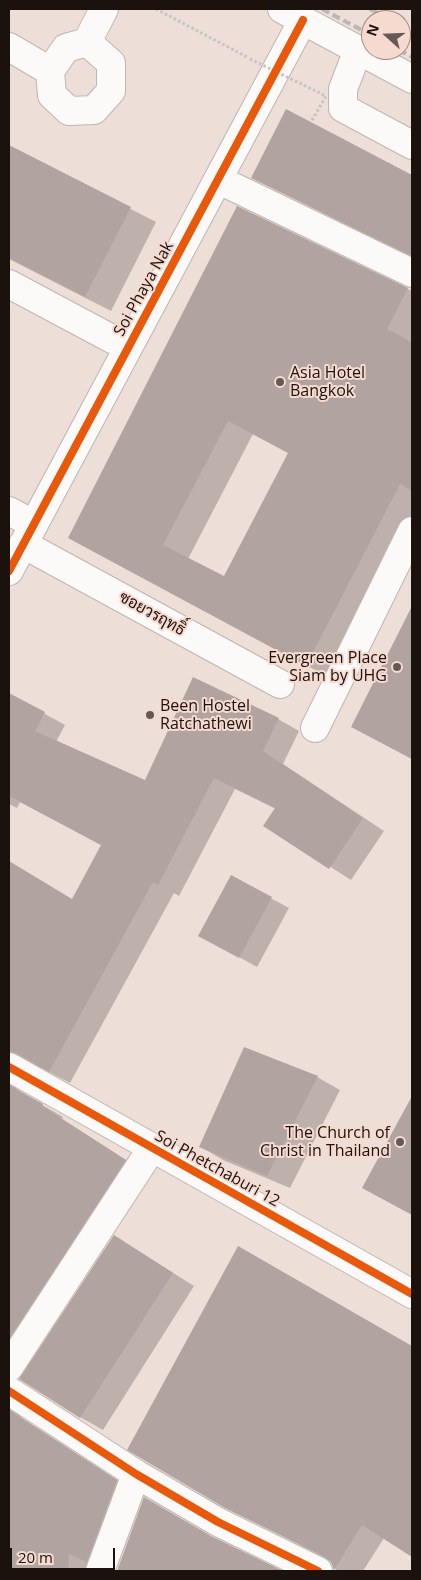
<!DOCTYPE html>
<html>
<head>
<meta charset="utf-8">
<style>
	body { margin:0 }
	#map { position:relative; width:421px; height:1580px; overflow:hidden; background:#eeded8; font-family:"Open Sans",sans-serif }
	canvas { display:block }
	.frame { position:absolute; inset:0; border:10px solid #1b120e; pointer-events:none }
	.north { position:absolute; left:361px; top:10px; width:50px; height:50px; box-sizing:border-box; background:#f6dad0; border:1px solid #9e8a82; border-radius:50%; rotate:290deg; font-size:14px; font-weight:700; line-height:20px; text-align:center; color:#1b120e }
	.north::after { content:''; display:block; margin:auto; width:18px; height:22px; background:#655955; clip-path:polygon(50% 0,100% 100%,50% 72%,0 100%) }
	.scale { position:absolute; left:10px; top:1548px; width:105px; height:22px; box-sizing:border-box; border:2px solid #1b120e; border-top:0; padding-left:6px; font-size:15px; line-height:18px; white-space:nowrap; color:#1b120e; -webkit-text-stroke:4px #f6dad0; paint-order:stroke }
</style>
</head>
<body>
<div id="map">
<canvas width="421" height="1580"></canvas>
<div class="frame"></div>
<div class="north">N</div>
<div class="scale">20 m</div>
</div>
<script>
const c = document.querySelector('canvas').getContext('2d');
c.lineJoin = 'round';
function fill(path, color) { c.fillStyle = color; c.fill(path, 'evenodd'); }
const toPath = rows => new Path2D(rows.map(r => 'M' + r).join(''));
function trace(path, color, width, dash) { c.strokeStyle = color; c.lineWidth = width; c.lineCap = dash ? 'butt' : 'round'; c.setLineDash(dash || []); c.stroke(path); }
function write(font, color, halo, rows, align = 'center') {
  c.font = font + ' "Open Sans",Sarabun,sans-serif'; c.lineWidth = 4; c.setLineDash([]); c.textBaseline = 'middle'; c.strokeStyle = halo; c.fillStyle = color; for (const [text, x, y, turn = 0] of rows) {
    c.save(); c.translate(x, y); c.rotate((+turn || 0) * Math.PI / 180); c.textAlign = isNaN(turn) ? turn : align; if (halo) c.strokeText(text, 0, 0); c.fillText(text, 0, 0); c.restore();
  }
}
const shadow = toPath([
	[287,111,412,176,412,258,253,178],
	[9,146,156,222,111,311,9,259],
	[238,208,412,291,412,522,332,679,95,552],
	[253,434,289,453,224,578,188,559],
	[412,608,412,759,352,727],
	[9,694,65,725,56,742,145,781,278,719,299,731,283,764,384,831,351,880,265,825,276,809,235,789,179,896,174,893,70,1083,31,1063,22,1065,14,1079,16,1088,22,1093,63,1117,62,1119,146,1173,14,1379,16,1411,22,1418,137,1493,109,1571,9,1571,9,862,73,900,103,846,20,802,17,808,9,804],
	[232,877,289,908,257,967,217,945],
	[317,1077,340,1090,290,1188,223,1160,201,1147],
	[412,1099,412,1214,364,1187],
	[238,1248,412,1347,412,1556,384,1538,363,1571,339,1571,335,1569,331,1561,226,1507],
	[137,1250,194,1286,103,1430,80,1417],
	[145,1499,212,1538,280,1571,118,1571]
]);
const building = toPath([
	[286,109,412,175,412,256,251,178],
	[9,145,131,207,85,297,9,258],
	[237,206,408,288,387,329,412,342,412,491,400,484,306,666,68,538],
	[228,421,288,453,224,576,163,545],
	[412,606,412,759,351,727],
	[193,677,279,718,263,751,363,818,329,869,263,826,275,808,214,778,158,885,153,882,49,1072,17,1053,9,1051,9,861,72,899,101,845,9,796,9,693,45,712,35,731,145,780],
	[231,875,272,897,239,958,198,936],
	[244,1047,318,1076,267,1176,199,1147],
	[9,1085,43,1104,42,1106,126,1160,9,1339],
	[412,1096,412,1215,362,1188],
	[114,1235,173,1273,80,1418,19,1379],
	[238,1246,412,1346,412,1557,362,1525,334,1570,331,1562,325,1557,225,1508,127,1450],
	[9,1410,117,1480,87,1562,69,1554,68,1571,9,1571],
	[144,1497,211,1536,283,1571,117,1571]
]);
const path = toPath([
	[156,9,247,57]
]);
const minor = toPath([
	[87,42,111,63,111,91,94,110,69,111,52,95,50,71,66,48,87,42,104,9],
	[9,47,50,71],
	[358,50,343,89,343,108,412,145],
	[219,180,412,273],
	[9,284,127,347],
	[9,511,33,524],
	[23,544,280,684],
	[9,571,303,20],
	[315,728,412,531],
	[9,1067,412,1294],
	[9,1367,152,1148],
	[9,1391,136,1474,218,1522,318,1571],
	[100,1571,136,1474]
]);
const major = toPath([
	[282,9,412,79]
]);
const rail = toPath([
	[322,9,371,35],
	[370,9,391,20],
	[401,25,412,31],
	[399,50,412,57]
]);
const pathBridge = toPath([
	[250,59,326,96,311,122]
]);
const cycleway = toPath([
	[9,571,303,20],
	[9,1067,412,1294],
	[9,1391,136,1474,218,1522,318,1571]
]);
const markers = [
	[280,382,5,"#655955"],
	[397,667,5,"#655955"],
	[150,715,5,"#655955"],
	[400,1142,5,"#655955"]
];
const streetNames = [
	["Soi Phaya Nak",144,289,-61],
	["ซอยวรฤทธิ์",152,614,29],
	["Soi Phetchaburi 12",217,1169,29]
];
const poiNames = [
	["Asia Hotel",290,373],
	["Bangkok",290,391],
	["Evergreen Place",387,658,"right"],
	["Siam by UHG",387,676,"right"],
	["Been Hostel",160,706],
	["Ratchathewi",160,724],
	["The Church of",390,1133,"right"],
	["Christ in Thailand",390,1151,"right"]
];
fill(shadow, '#0003');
fill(building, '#b0a3a0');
trace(minor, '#c0b4af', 30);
trace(major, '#c0b4af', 30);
trace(path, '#c7c3c0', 3, [2.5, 2.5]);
trace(minor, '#fcfaf9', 28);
trace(major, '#fcfaf9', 28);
trace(rail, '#bbb7b5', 4, [8, 4]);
trace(pathBridge, '#c7c3c0', 3, [2.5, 2.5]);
trace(cycleway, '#e8590c', 8);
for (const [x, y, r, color] of markers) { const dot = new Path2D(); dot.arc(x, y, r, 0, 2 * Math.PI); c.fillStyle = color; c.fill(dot); trace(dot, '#f6dad0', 2); }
write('16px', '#1b120e', '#f6dad0', streetNames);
write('16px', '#1b120e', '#f6dad0', poiNames, 'left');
</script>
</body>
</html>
